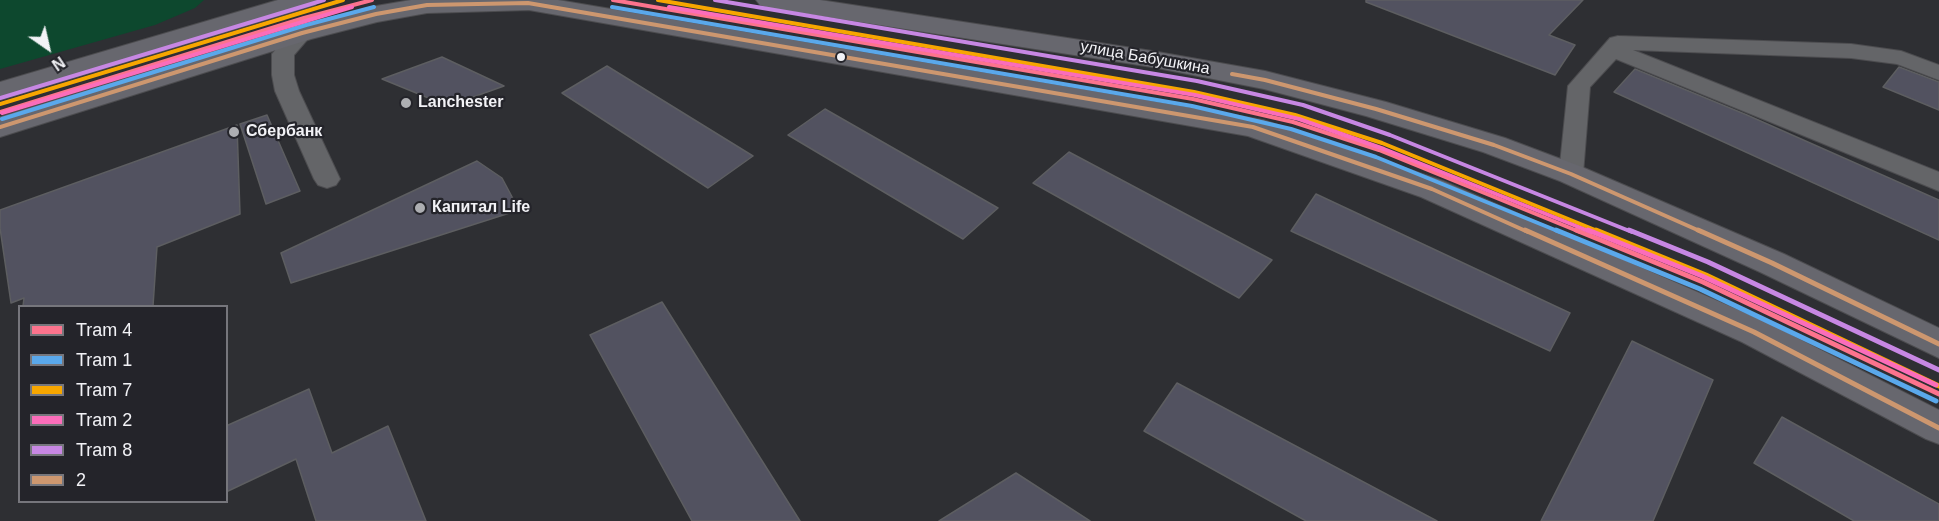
<!DOCTYPE html>
<html>
<head>
<meta charset="utf-8">
<style>
	body { margin:0 }
	#map { position:relative; width:1939px; height:521px; overflow:hidden; background:#2e2f33; font-family:Helvetica,sans-serif }
	canvas { display:block }
	.legend { position:absolute; left:18px; top:305px; width:210px; height:198px; box-sizing:border-box; background:#24242a; border:2px solid #76767c; margin:0; padding:8px 10px; list-style:none; font-size:18px; color:#f2f2f6 }
	.legend li { display:flex; align-items:center; gap:12px; height:30px }
	.legend b { width:30px; border:2px solid #76767c }
	.north { position:absolute; left:18px; top:18px; width:60px; height:60px; -webkit-text-stroke:4px #24242a; paint-order:stroke; rotate:146deg; font-size:16px; font-weight:700; line-height:24px; text-align:center; color:#f2f2f6 }
	.north::after { content:''; display:block; margin:auto; width:21px; height:27px; background:#f2f2f6; clip-path:polygon(50% 0,100% 100%,50% 72%,0 100%) }
</style>
</head>
<body>
<div id="map">
<canvas width="1939" height="521"></canvas>
<ul class="legend">
<li><b style="height:8px;background:#fc738d"></b>Tram 4</li>
<li><b style="height:8px;background:#5aa8eb"></b>Tram 1</li>
<li><b style="height:8px;background:#f7a600"></b>Tram 7</li>
<li><b style="height:8px;background:#fb6dba"></b>Tram 2</li>
<li><b style="height:8px;background:#c787e3"></b>Tram 8</li>
<li><b style="height:8px;background:#cd976f"></b>2</li>
</ul>
<div class="north">N</div>
</div>
<script>
const c = document.querySelector('canvas').getContext('2d');
c.lineJoin = 'round';
function fill(path, color) { c.fillStyle = color; c.fill(path, 'evenodd'); }
const toPath = rows => new Path2D(rows.map(r => 'M' + r).join(''));
function trace(path, color, width, dash) { c.strokeStyle = color; c.lineWidth = width; c.lineCap = dash ? 'butt' : 'round'; c.setLineDash(dash || []); c.stroke(path); }
function write(font, color, halo, rows, align = 'center') {
  c.font = font + ' Helvetica,sans-serif'; c.lineWidth = 4.5; c.setLineDash([]); c.textBaseline = 'middle'; c.strokeStyle = halo; c.fillStyle = color; for (const [text, x, y, turn = 0] of rows) {
    c.save(); c.translate(x, y); c.rotate((+turn || 0) * Math.PI / 180); c.textAlign = isNaN(turn) ? turn : align; if (halo) c.strokeText(text, 0, 0); c.fillText(text, 0, 0); c.restore();
  }
}
const green = toPath([
	[0,0,204,0,195,8,155,25,0,69]
]);
const building = toPath([
	[1366,0,1583,0,1549,35,1575,45,1555,75,1366,2,1366,0],
	[442,57,504,86,448,106,382,79,442,57],
	[607,66,753,156,708,188,562,93,607,66],
	[1899,67,1939,82,1939,110,1883,87,1899,67],
	[1635,69,1747,115,1939,200,1939,240,1614,92,1635,69],
	[825,109,998,208,963,239,788,135,825,109],
	[267,115,300,191,266,204,240,124,267,115],
	[237,125,240,214,157,247,153,306,23,306,24,298,11,303,0,228,0,210,237,125],
	[1069,152,1272,260,1239,298,1033,183,1069,152],
	[477,161,502,178,519,210,291,283,281,253,477,161],
	[1316,194,1570,313,1550,351,1291,231,1316,194],
	[662,302,800,521,692,521,590,335,662,302],
	[1632,341,1713,380,1653,521,1541,521,1632,341],
	[1177,383,1437,521,1306,521,1144,431,1177,383],
	[309,389,332,453,388,426,426,521,316,521,296,459,226,492,226,426,309,389],
	[1782,417,1939,504,1939,521,1854,521,1754,463,1782,417],
	[1016,473,1090,521,939,521,1016,473]
]);
const minor = toPath([
	[302,26,310,28,313,33,294,55,294,75,299,91,340,179,336,185,327,188,318,185,314,179,275,91,272,75,272,54,294,28,302,26],
	[1618,36,1851,44,1901,51,1939,65,1939,80,1897,64,1851,58,1633,50,1939,172,1939,191,1616,59,1590,87,1583,174,1580,180,1571,183,1562,180,1559,174,1568,86,1610,38,1618,36]
]);
const primary = toPath([
	[278,0,319,0,315,5,0,100,0,82,278,0],
	[411,0,558,0,1263,120,1443,181,1766,322,1939,410,1939,444,1926,439,1742,342,1421,197,1248,136,529,10,427,13,377,22,311,39,0,137,0,117,293,27,376,6,411,0],
	[756,0,820,0,1152,51,1265,71,1386,102,1505,138,1582,167,1784,254,1939,328,1939,358,1760,272,1560,181,1483,152,1366,116,1264,89,1152,67,769,8,760,5,756,0]
]);
const bus1Far1 = toPath([
	[1232,74,1265,80,1376,109,1494,145,1571,174,1702,232],
	[0,127,302,33,376,14,427,5,528,3,1253,127,1432,189,1528,232]
]);
const bus1 = toPath([
	[1525,230,1754,332,1939,428],
	[1698,230,1772,263,1939,344]
]);
const tram1Far1 = toPath([
	[613,0,1193,99,1293,122,1379,150,1580,232],
	[0,112,304,18,372,0]
]);
const tram1 = toPath([
	[1576,230,1703,282,1939,394]
]);
const tram2Far1 = toPath([
	[612,7,1192,106,1291,129,1376,157,1560,232],
	[2,119,306,25,374,7]
]);
const tram2 = toPath([
	[1556,230,1700,289,1936,401]
]);
const tram3Far1 = toPath([
	[658,0,1194,92,1295,115,1382,143,1600,232],
	[0,104,343,0]
]);
const tram3 = toPath([
	[1596,230,1706,275,1939,386]
]);
const tram4Far1 = toPath([
	[669,7,1195,95,1299,119,1384,149,1591,232],
	[2,113,352,7]
]);
const tram4 = toPath([
	[1588,230,1702,276,1936,385]
]);
const tram5Far1 = toPath([
	[715,0,1197,81,1303,105,1390,135,1632,232],
	[0,98,324,0]
]);
const tram5 = toPath([
	[1629,230,1708,262,1939,370]
]);
const markers = [
	[841,57,5,"#f2f2f6"],
	[406,103,6,"#adaeb2"],
	[234,132,6,"#adaeb2"],
	[420,208,6,"#adaeb2"]
];
const streetNames = [
	["улица Бабушкина",1145,58,10]
];
const poiNames = [
	["Lanchester",418,103],
	["Сбербанк",246,132],
	["Капитал Life",432,208]
];
fill(green, '#0d482e');
fill(building, '#525260');
trace(building, '#5d5e61', 1.5);
trace(minor, '#4c4c4f', 2);
trace(primary, '#4c4c4f', 2);
fill(minor, '#646568');
fill(primary, '#67676e');
trace(bus1Far1, '#cd976f', 4);
trace(bus1, '#cd976f', 5);
trace(tram1Far1, '#fc738d', 4);
trace(tram1, '#fc738d', 5);
trace(tram2Far1, '#5aa8eb', 4);
trace(tram2, '#5aa8eb', 5);
trace(tram3Far1, '#f7a600', 4);
trace(tram3, '#f7a600', 5);
trace(tram4Far1, '#fb6dba', 4);
trace(tram4, '#fb6dba', 5);
trace(tram5Far1, '#c787e3', 4);
trace(tram5, '#c787e3', 5);
for (const [x, y, r, color] of markers) { const dot = new Path2D(); dot.arc(x, y, r, 0, 2 * Math.PI); c.fillStyle = color; c.fill(dot); trace(dot, '#24242a', 2); }
write('16px', '#f2f2f6', '#24242a', streetNames);
write('bold 16px', '#f2f2f6', '#24242a', poiNames, 'left');
</script>
</body>
</html>
